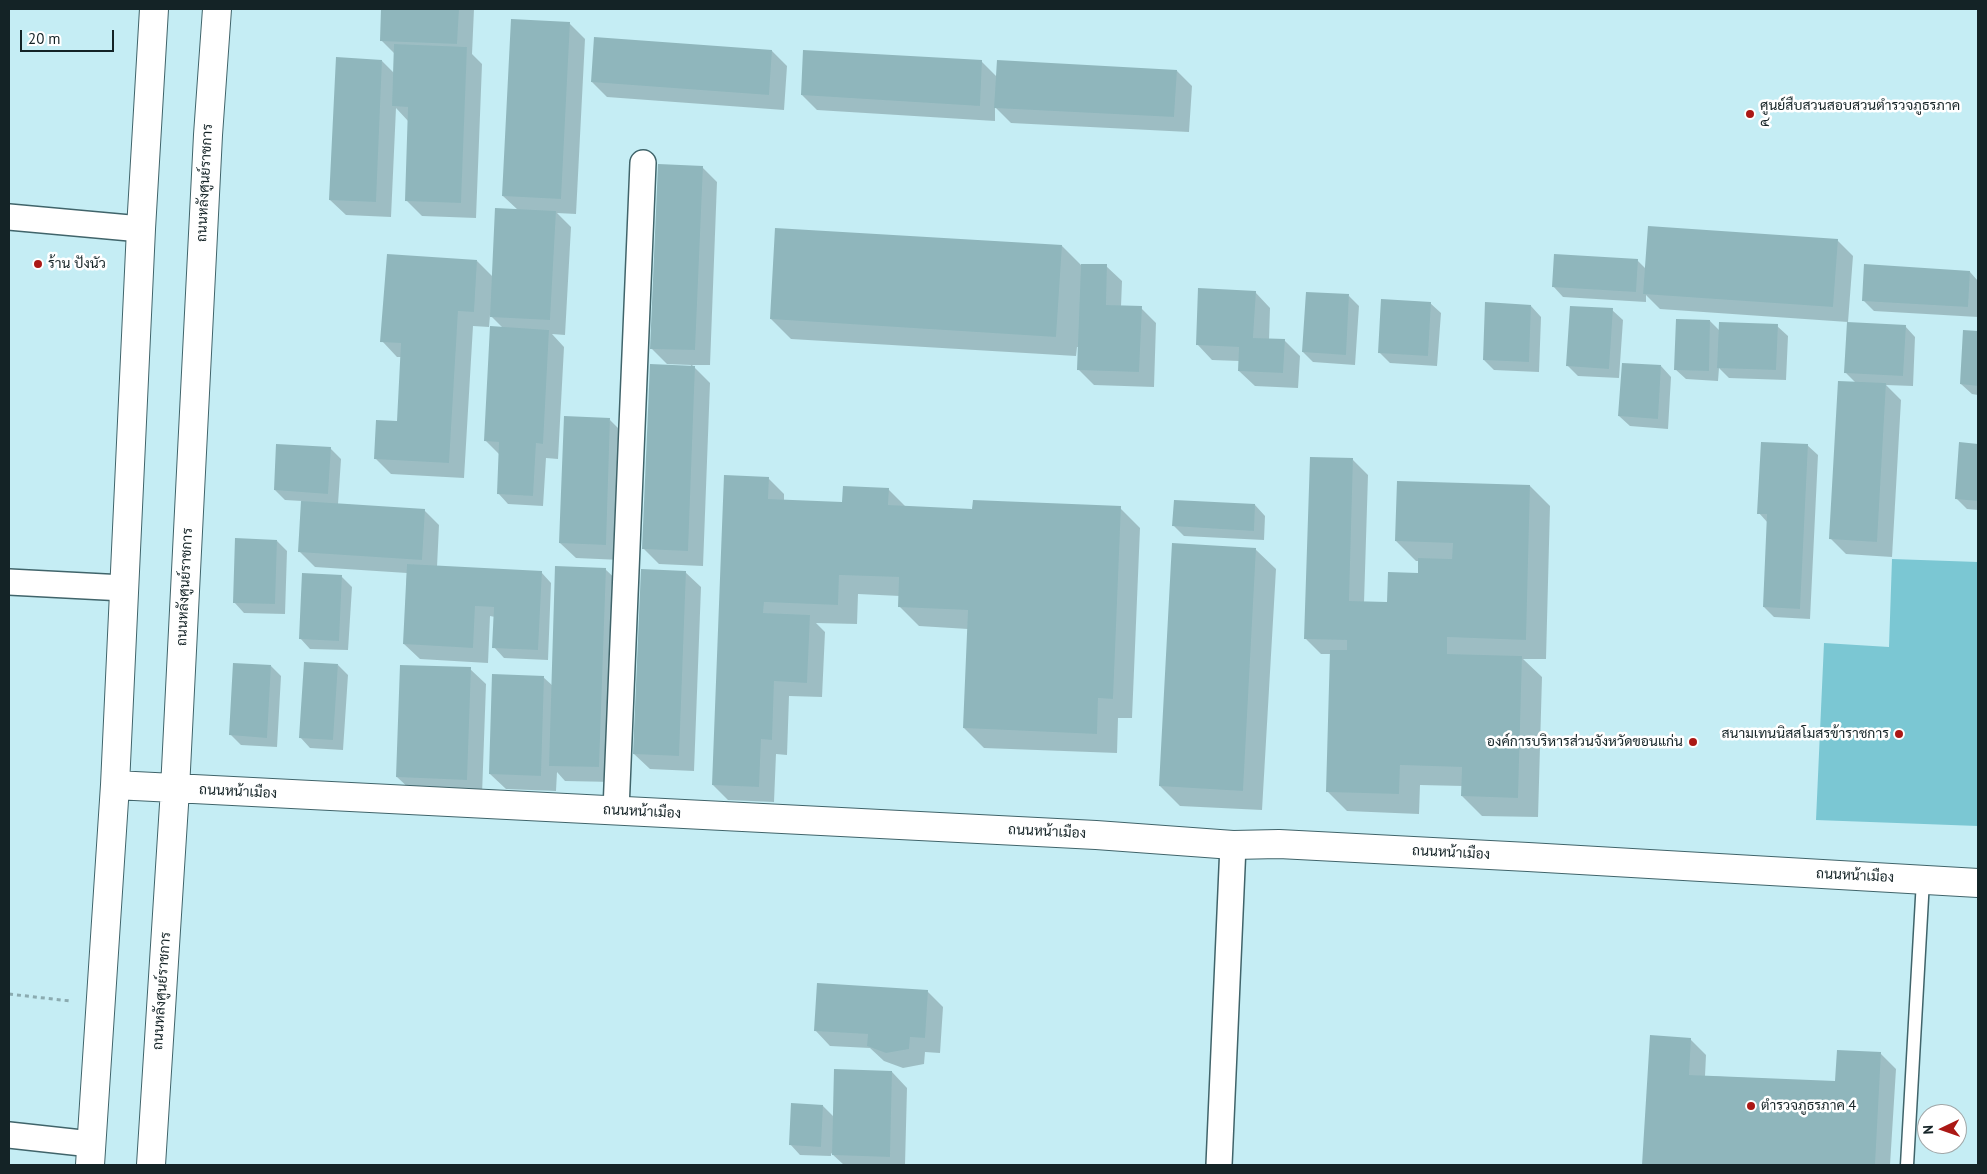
<!DOCTYPE html>
<html>
<head>
<meta charset="utf-8">
<style>
	body { margin:0 }
	#map { position:relative; width:1987px; height:1174px; overflow:hidden; background:#c5edf4; font-family:"PT Sans",sans-serif }
	canvas { display:block }
	.frame { position:absolute; inset:0; border:10px solid #142326; pointer-events:none }
	.north { position:absolute; left:1917px; top:1104px; width:50px; height:50px; box-sizing:border-box; background:#fff; border:1px solid #a1a7a8; border-radius:50%; rotate:267deg; font-size:14px; font-weight:700; line-height:20px; text-align:center; color:#142326 }
	.north::after { content:''; display:block; margin:auto; width:18px; height:22px; background:#ab1815; clip-path:polygon(50% 0,100% 100%,50% 72%,0 100%) }
	.scale { position:absolute; left:20px; top:30px; width:94px; height:22px; box-sizing:border-box; border:2px solid #142326; border-top:0; padding-left:6px; font-size:15px; line-height:18px; white-space:nowrap; color:#142326; -webkit-text-stroke:4px #fff; paint-order:stroke }
</style>
</head>
<body>
<div id="map">
<canvas width="1987" height="1174"></canvas>
<div class="frame"></div>
<div class="north">N</div>
<div class="scale">20 m</div>
</div>
<script>
const c = document.querySelector('canvas').getContext('2d');
c.lineJoin = 'round';
function fill(path, color) { c.fillStyle = color; c.fill(path, 'evenodd'); }
const toPath = rows => new Path2D(rows.map(r => 'M' + r).join(''));
function trace(path, color, width, dash) { c.strokeStyle = color; c.lineWidth = width; c.lineCap = dash ? 'butt' : 'round'; c.setLineDash(dash || []); c.stroke(path); }
function write(font, color, halo, rows, align = 'center') {
  c.font = font + ' "PT Sans",Sarabun,sans-serif'; c.lineWidth = 5; c.setLineDash([]); c.textBaseline = 'middle'; c.strokeStyle = halo; c.fillStyle = color; for (const [text, x, y, turn = 0] of rows) {
    c.save(); c.translate(x, y); c.rotate((+turn || 0) * Math.PI / 180); c.textAlign = isNaN(turn) ? turn : align; if (halo) c.strokeText(text, 0, 0); c.fillText(text, 0, 0); c.restore();
  }
}
const green = toPath([
	[1892,559,1978,562,1978,826,1816,820,1824,643,1889,647]
]);
const shadow = toPath([
	[382,9,474,9,472,54,482,64,476,218,422,216,406,200,409,122,396,108,391,217,346,215,330,200,382,61,394,73,395,54,381,40],
	[569,23,585,39,576,214,557,213,571,227,565,335,552,334,564,347,558,459,546,458,543,506,508,504,498,493,500,455,485,440,503,328,490,315,489,327,473,326,464,478,391,474,375,458,398,423,401,357,397,357,382,341,477,261,493,277,518,210,503,196],
	[772,51,787,66,784,110,607,97,592,82],
	[981,61,997,77,1177,71,1192,86,1189,132,1011,123,995,107,995,121,817,110,802,95],
	[702,167,717,182,710,365,692,365,710,383,703,566,659,564,644,549,691,365,667,364,651,348],
	[1837,240,1853,256,1848,322,1660,309,1646,295,1646,302,1563,297,1553,286,1637,260,1646,269],
	[1062,246,1081,265,1106,266,1122,281,1121,307,1141,308,1156,323,1154,387,1094,385,1078,369,1079,347,1077,347,1076,356,791,339,771,319],
	[1970,272,1978,281,1978,317,1874,311,1863,300],
	[1255,292,1270,308,1269,340,1284,340,1300,356,1298,388,1255,386,1239,371,1240,361,1212,360,1197,344],
	[1349,296,1359,306,1355,365,1313,362,1303,352],
	[1430,303,1441,313,1437,366,1390,363,1380,353],
	[1531,306,1541,317,1539,372,1494,370,1484,360],
	[1612,310,1623,320,1619,378,1578,376,1567,365],
	[1710,321,1720,331,1777,326,1788,336,1786,380,1729,378,1719,368,1718,381,1686,379,1675,369],
	[1905,326,1915,337,1913,386,1886,385,1901,400,1892,557,1846,554,1830,538,1856,383,1846,373],
	[1964,331,1978,332,1978,395,1972,394,1961,384],
	[1661,366,1671,377,1668,429,1630,426,1619,416],
	[610,420,625,435,621,560,576,558,560,543],
	[1960,444,1978,445,1978,510,1967,509,1956,498],
	[1807,445,1818,455,1810,619,1774,617,1764,607,1768,523,1759,513],
	[330,448,341,459,338,504,424,510,439,525,437,567,541,572,551,583,548,660,504,658,494,647,495,617,490,616,488,663,420,659,404,644,407,573,315,567,299,551,302,501,285,500,275,490],
	[1353,460,1368,475,1364,603,1388,604,1419,574,1419,561,1416,561,1396,541,1530,486,1550,506,1546,659,1523,659,1542,677,1538,817,1482,816,1462,796,1463,786,1420,785,1419,814,1347,811,1327,791,1331,654,1321,654,1305,638],
	[768,478,784,494,784,501,843,503,888,489,906,507,973,510,1120,508,1140,528,1132,718,1118,718,1117,753,984,748,964,728,968,629,919,626,899,606,900,596,858,594,857,624,816,623,825,632,822,697,789,696,787,755,776,754,774,802,728,800,713,785],
	[1255,505,1265,516,1264,540,1184,536,1174,526],
	[277,541,287,551,285,614,244,613,234,602],
	[1255,549,1276,569,1262,810,1180,806,1160,786],
	[605,569,621,584,614,782,565,781,557,772,556,791,506,789,490,774,543,677,553,686],
	[685,572,701,587,694,771,650,769,634,754],
	[341,576,352,587,348,650,310,649,300,638],
	[338,665,348,675,343,750,310,748,300,737],
	[271,666,281,676,277,747,241,745,231,735],
	[470,669,486,684,482,795,413,792,397,777],
	[927,991,943,1007,940,1053,925,1052,924,1064,903,1068,884,1061,870,1048,830,1046,815,1030],
	[1651,1037,1690,1039,1706,1055,1705,1076,1834,1082,1881,1054,1896,1069,1890,1165,1643,1165],
	[892,1072,907,1088,905,1165,844,1165,831,1153,831,1156,800,1155,790,1144,823,1106,834,1117]
]);
const building = toPath([
	[381,9,459,9,457,44,380,41],
	[511,19,570,22,561,199,502,196],
	[594,37,772,50,769,95,591,82],
	[394,44,467,47,461,203,405,201,408,107,392,106],
	[803,50,982,60,980,106,801,95],
	[336,57,382,60,376,202,329,200],
	[997,60,1177,70,1174,117,994,108],
	[658,164,703,166,695,350,650,349],
	[495,208,556,211,550,320,490,317],
	[1648,226,1838,239,1833,307,1643,294],
	[775,228,1062,245,1056,337,770,319],
	[387,254,477,260,474,312,458,311,449,463,374,459,376,420,397,421,401,343,380,342],
	[1554,254,1638,259,1636,292,1552,287],
	[1081,264,1107,264,1106,305,1142,306,1139,372,1077,370],
	[1864,264,1970,271,1968,307,1862,301],
	[1198,288,1256,291,1253,338,1285,339,1283,373,1238,371,1239,347,1196,345],
	[1306,292,1349,294,1346,355,1302,352],
	[1381,299,1431,302,1428,356,1378,353],
	[1485,302,1531,305,1529,362,1483,360],
	[1570,306,1613,308,1609,369,1566,366],
	[1676,319,1710,320,1709,371,1674,370],
	[1719,322,1778,324,1776,370,1717,368],
	[1847,322,1906,325,1903,376,1844,373],
	[490,326,549,330,543,444,536,443,533,496,497,494,499,442,484,441],
	[1963,330,1978,331,1978,386,1960,384],
	[1622,363,1661,365,1658,419,1618,416],
	[650,364,695,366,688,551,642,549],
	[1838,381,1886,383,1877,542,1829,539],
	[564,416,610,418,606,545,559,543],
	[1761,442,1808,444,1800,609,1763,607,1767,514,1757,514],
	[1959,442,1978,444,1978,501,1955,499],
	[276,444,331,447,328,494,274,490],
	[1310,457,1353,458,1349,601,1387,602,1388,572,1418,573,1418,558,1452,559,1453,543,1395,541,1397,481,1530,485,1526,640,1447,637,1447,654,1522,656,1518,798,1461,796,1462,767,1400,765,1399,794,1326,792,1330,650,1347,650,1347,640,1304,639],
	[724,475,769,477,768,499,842,502,843,486,889,488,888,505,972,509,973,500,1121,506,1113,699,1098,698,1097,734,963,728,968,610,898,607,899,577,839,575,838,605,764,602,763,613,810,615,807,683,774,681,772,740,761,739,759,787,712,785],
	[1174,500,1255,504,1254,531,1172,526],
	[301,501,425,509,422,560,298,552],
	[235,538,277,540,275,604,233,603],
	[1172,543,1256,548,1243,791,1159,786],
	[407,564,542,571,538,650,492,648,494,607,475,606,473,648,403,644],
	[555,566,606,568,599,767,549,766],
	[641,569,686,571,679,756,633,754],
	[302,573,342,575,339,641,299,639],
	[304,662,338,664,333,740,299,738],
	[233,663,271,665,267,738,229,735],
	[400,665,471,667,467,780,396,777],
	[492,674,544,676,541,776,489,774],
	[817,983,928,990,925,1038,910,1037,909,1049,886,1053,867,1046,868,1034,814,1031],
	[1650,1035,1691,1038,1689,1075,1835,1081,1837,1050,1881,1052,1875,1165,1642,1165],
	[834,1069,892,1071,890,1157,832,1155],
	[791,1103,823,1105,821,1147,789,1145]
]);
const path = toPath([
	[9,994,70,1001]
]);
const lane = toPath([
	[1907,1165,1923,880]
]);
const street = toPath([
	[9,217,141,229],
	[9,582,124,588],
	[616,810,643,163],
	[9,1135,91,1144],
	[1219,1165,1233,845]
]);
const secondary = toPath([
	[115,785,1096,835,1233,845,1279,844,1528,857,1978,883],
	[90,1165,115,785,141,229,154,9],
	[151,1165,175,789,208,135,217,9]
]);
const markers = [
	[1750,114,5,"#ab1815"],
	[38,264,5,"#ab1815"],
	[1899,734,5,"#ab1815"],
	[1693,742,5,"#ab1815"],
	[1751,1106,5,"#ab1815"]
];
const poiNames = [
	["ศูนย์สืบสวนสอบสวนตำรวจภูธรภาค",1760,106],
	["๔",1760,122],
	["ร้าน ปังนัว",48,264],
	["สนามเทนนิสสโมสรข้าราชการ",1889,734,"right"],
	["องค์การบริหารส่วนจังหวัดขอนแก่น",1683,742,"right"],
	["ตำรวจภูธรภาค 4",1761,1106]
];
const streetNames = [
	["ถนนหลังศูนย์ราชการ",205,183,-87],
	["ถนนหลังศูนย์ราชการ",185,587,-87],
	["ถนนหน้าเมือง",238,792,3],
	["ถนนหน้าเมือง",642,812,3],
	["ถนนหน้าเมือง",1047,832,3],
	["ถนนหน้าเมือง",1451,853,3],
	["ถนนหน้าเมือง",1855,876,3],
	["ถนนหลังศูนย์ราชการ",162,991,-86]
];
fill(green, '#7bc7d3');
fill(shadow, '#0003');
fill(building, '#8fb6bc');
trace(lane, '#40646a', 15);
trace(street, '#40646a', 28);
trace(secondary, '#40646a', 30);
trace(path, '#8babb0', 3, [4, 4]);
trace(lane, '#fff', 12);
trace(street, '#fff', 25);
trace(secondary, '#fff', 28);
for (const [x, y, r, color] of markers) { const dot = new Path2D(); dot.arc(x, y, r, 0, 2 * Math.PI); c.fillStyle = color; c.fill(dot); trace(dot, '#fff', 2); }
write('14px', '#142326', '#fff', poiNames, 'left');
write('14px', '#142326', '#fff', streetNames);
</script>
</body>
</html>
